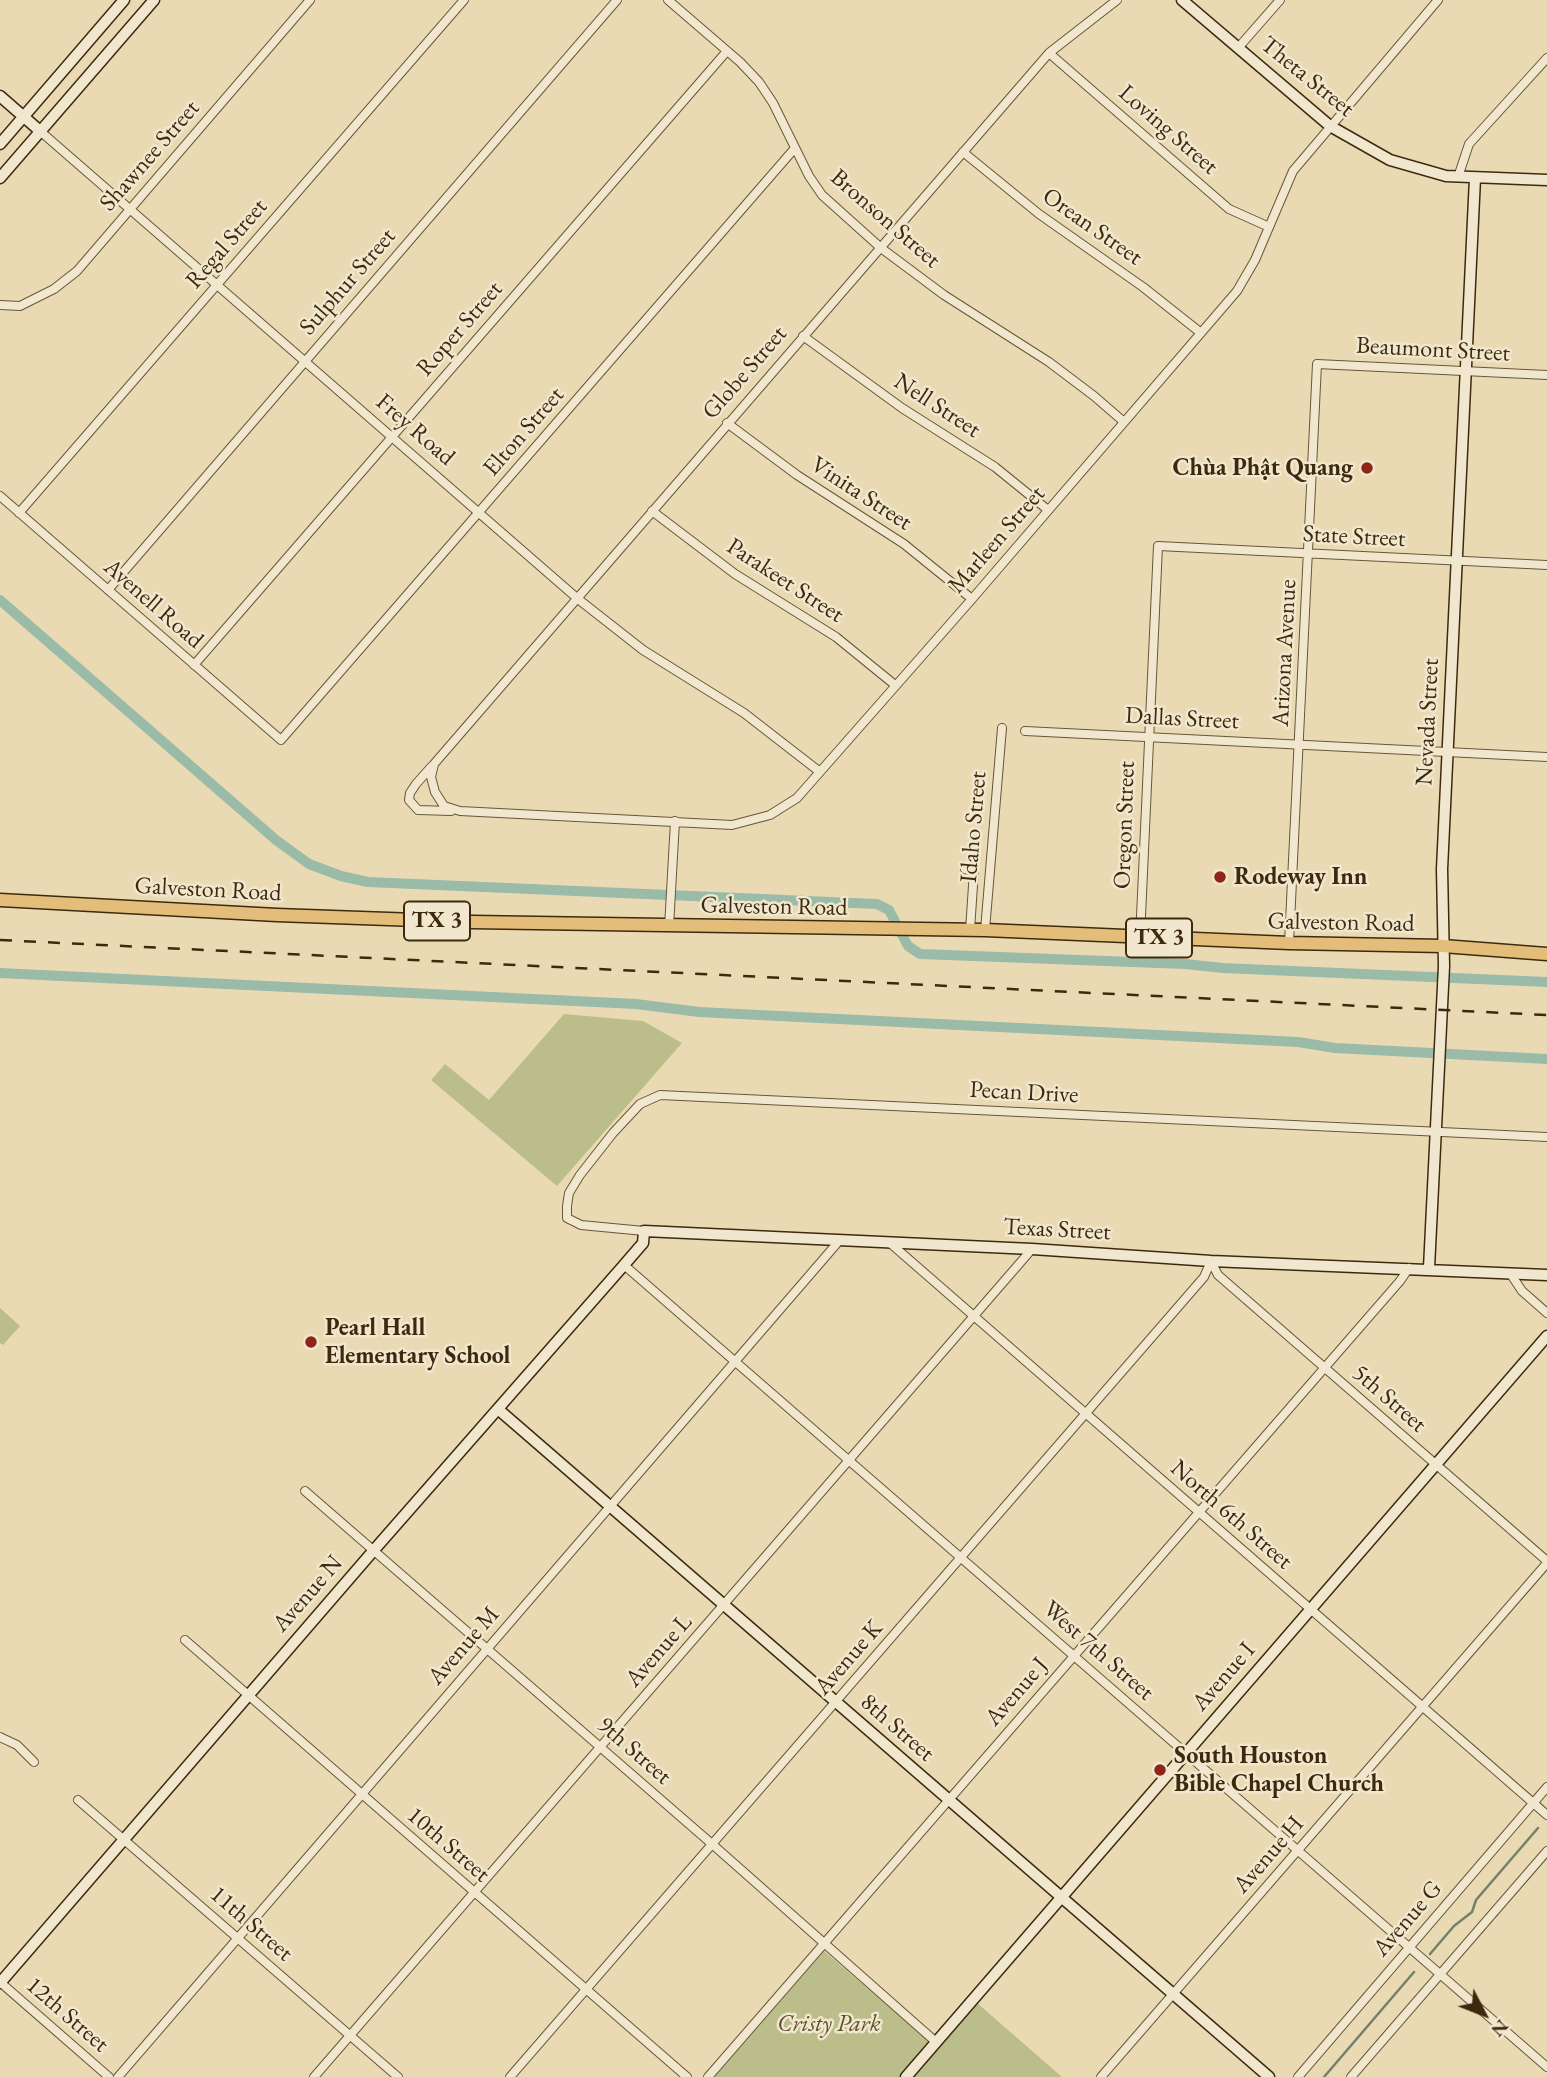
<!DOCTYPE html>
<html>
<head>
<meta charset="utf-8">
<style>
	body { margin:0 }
	#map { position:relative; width:1547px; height:2077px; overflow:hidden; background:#eadab4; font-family:"EB Garamond",serif }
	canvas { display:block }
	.north { position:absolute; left:1449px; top:1979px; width:70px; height:70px; -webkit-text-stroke:5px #f1e7ce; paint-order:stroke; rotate:132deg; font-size:19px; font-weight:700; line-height:28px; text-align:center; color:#3d2a0e }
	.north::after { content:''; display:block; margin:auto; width:24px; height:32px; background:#3d2a0e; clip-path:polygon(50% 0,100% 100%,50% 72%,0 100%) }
</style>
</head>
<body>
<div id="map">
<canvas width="1547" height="2077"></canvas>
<div class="north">N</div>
</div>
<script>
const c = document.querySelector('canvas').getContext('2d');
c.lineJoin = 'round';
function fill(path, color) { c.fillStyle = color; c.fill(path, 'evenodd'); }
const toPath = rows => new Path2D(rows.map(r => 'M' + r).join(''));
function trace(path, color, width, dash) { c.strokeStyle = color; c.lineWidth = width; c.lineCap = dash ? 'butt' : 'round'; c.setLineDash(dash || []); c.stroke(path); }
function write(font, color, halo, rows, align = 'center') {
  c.font = font + ' "EB Garamond",serif'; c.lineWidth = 5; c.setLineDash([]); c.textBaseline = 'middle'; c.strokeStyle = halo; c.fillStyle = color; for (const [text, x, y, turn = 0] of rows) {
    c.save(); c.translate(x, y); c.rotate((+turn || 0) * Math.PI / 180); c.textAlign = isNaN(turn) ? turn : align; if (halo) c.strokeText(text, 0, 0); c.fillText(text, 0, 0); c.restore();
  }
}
const green = toPath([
	[564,1014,643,1021,682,1043,557,1186,431,1080,445,1064,489,1100],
	[0,1308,20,1326,3,1345,0,1343],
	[824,1951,936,2047,976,2002,1062,2077,714,2077]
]);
const stream = toPath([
	[1430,1954,1454,1926,1472,1912,1476,1900,1538,1828],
	[1324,2077,1414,1972]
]);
const canal = toPath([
	[0,600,276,840,309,864,341,876,368,882,877,904,889,910,908,946,920,954,1185,964,1223,968,1547,982],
	[0,973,636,1004,699,1012,1298,1042,1335,1048,1547,1059]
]);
const street = toPath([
	[668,0,740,62,759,82,773,103,809,176,822,195,881,248,944,295,1049,362,1094,396,1124,422],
	[1117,0,1049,53,434,764,431,777,435,792,444,806,460,811,732,825,770,815,797,798,972,599,1237,291,1255,260,1293,171,1438,0],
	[1238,48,1280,0],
	[1049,53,1229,209,1267,226],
	[40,131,578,599,643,650,744,713,820,772],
	[963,152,1039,214,1143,287,1201,333],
	[1458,177,1469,144,1547,58],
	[0,305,20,306,54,289,77,271,310,0],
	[803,336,902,408,995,467,1048,510],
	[727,423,797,475,904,544,972,599],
	[0,496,281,740,795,148],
	[652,511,735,574,836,637,895,685],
	[19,513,464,0],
	[108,590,617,0],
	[194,665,727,51],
	[1025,731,1547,757],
	[432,766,416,784,410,793,409,800,418,810,451,811],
	[965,869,974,871,970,930],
	[669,927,675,821],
	[985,930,1002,728],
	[1140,938,1158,546,1547,565],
	[1289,943,1317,364,1547,375],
	[644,1231,581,1225,567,1218,567,1206,569,1193,580,1175,613,1133,640,1104,660,1095,1547,1137],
	[890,1243,1547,1815],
	[1211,1261,1218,1275,1547,1561],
	[624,1265,1547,2067],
	[1510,1273,1522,1291,1547,1313],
	[305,1491,712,1844,936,2042],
	[185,1640,687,2077],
	[0,1737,17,1745,34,1762],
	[78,1800,398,2077],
	[0,1982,109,2077],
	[118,2077,839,1241],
	[314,2077,1032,1249],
	[510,2077,1204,1277,1211,1261],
	[708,2077,1400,1281,1409,1268],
	[1101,2077,1547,1563],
	[1298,2077,1547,1787],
	[1351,2077,1547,1851]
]);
const secondary = toPath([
	[1182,0,1330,126,1390,160,1446,176,1547,180],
	[0,96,40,131],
	[0,144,124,0],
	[0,178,154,0],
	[1429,1268,1444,966,1442,869,1475,178],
	[499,1410,1269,2077],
	[0,1983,374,1550,624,1265,643,1243,644,1231,1032,1249,1211,1261,1547,1275],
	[906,2077,1547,1336]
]);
const primary = toPath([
	[0,900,277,915,472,922,985,930,1289,943,1443,946,1547,954]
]);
const rail = toPath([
	[0,940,1547,1015]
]);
const markers = [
	[1367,468,7,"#8f2418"],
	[1220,877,7,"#8f2418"],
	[311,1342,7,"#8f2418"],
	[1160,1770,7,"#8f2418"]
];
const shields = [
	[437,921,66],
	[1159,938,66]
];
const shieldNames = [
	["TX 3",437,921],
	["TX 3",1159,938]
];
const streetNames = [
	["Theta Street",1307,77,39],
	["Loving Street",1168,130,41],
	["Shawnee Street",150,156,-49],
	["Bronson Street",885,219,41],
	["Orean Street",1092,227,35],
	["Regal Street",227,244,-49],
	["Sulphur Street",348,282,-49],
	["Roper Street",460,329,-49],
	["Beaumont Street",1433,350,3],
	["Globe Street",745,373,-49],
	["Nell Street",937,406,33],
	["Frey Road",415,430,41],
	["Elton Street",524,432,-49],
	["Vinita Street",861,494,33],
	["State Street",1354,537,3],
	["Marleen Street",997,540,-49],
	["Parakeet Street",785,581,33],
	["Avenell Road",153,604,41],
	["Arizona Avenue",1285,653,-87],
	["Dallas Street",1182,719,3],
	["Nevada Street",1428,722,-87],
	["Oregon Street",1125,825,-88],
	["Idaho Street",974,827,-85],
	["Galveston Road",208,890,3],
	["Galveston Road",774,907,1],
	["Galveston Road",1341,923,1],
	["Pecan Drive",1024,1093,3],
	["Texas Street",1057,1230,3],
	["5th Street",1389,1399,41],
	["North 6th Street",1231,1515,41],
	["Avenue N",308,1594,-49],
	["Avenue M",464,1646,-49],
	["Avenue L",659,1651,-49],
	["West 7th Street",1098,1651,41],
	["Avenue K",849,1658,-49],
	["Avenue I",1224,1677,-49],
	["Avenue J",1017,1692,-49],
	["8th Street",897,1728,41],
	["9th Street",634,1751,41],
	["10th Street",448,1845,41],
	["Avenue H",1269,1855,-49],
	["Avenue G",1408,1919,-49],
	["11th Street",251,1924,41],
	["12th Street",67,2015,41]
];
const poiNames = [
	["Chùa Phật Quang",1353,468,"right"],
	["Rodeway Inn",1234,877],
	["Pearl Hall",325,1328],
	["Elementary School",325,1356],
	["South Houston",1174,1756],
	["Bible Chapel Church",1174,1784]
];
const parkNames = [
	["Cristy Park",829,2024]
];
fill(green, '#bbbe8a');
trace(stream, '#74816a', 2.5);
trace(canal, '#99bba7', 10);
trace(street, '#685638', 10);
trace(secondary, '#3d2a0e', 13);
trace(primary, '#3d2a0e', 15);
trace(street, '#f1e7ce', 8);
trace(secondary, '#f1e7ce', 10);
trace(primary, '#e5bd7a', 12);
trace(rail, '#3d2a0e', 2.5, [12, 12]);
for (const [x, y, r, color] of markers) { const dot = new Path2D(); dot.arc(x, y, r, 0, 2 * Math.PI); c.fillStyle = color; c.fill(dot); trace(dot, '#f1e7ce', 2.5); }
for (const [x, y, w] of shields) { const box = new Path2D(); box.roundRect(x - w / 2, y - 19.5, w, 39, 5); c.fillStyle = '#f1e7ce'; c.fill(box); trace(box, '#3d2a0e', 2); }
write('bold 23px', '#3d2a0e', null, shieldNames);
write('24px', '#3d2a0e', '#f1e7ce', streetNames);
write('bold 24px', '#3d2a0e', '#f1e7ce', poiNames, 'left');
write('italic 24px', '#5c4f2d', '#f1e7ce', parkNames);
</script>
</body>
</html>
